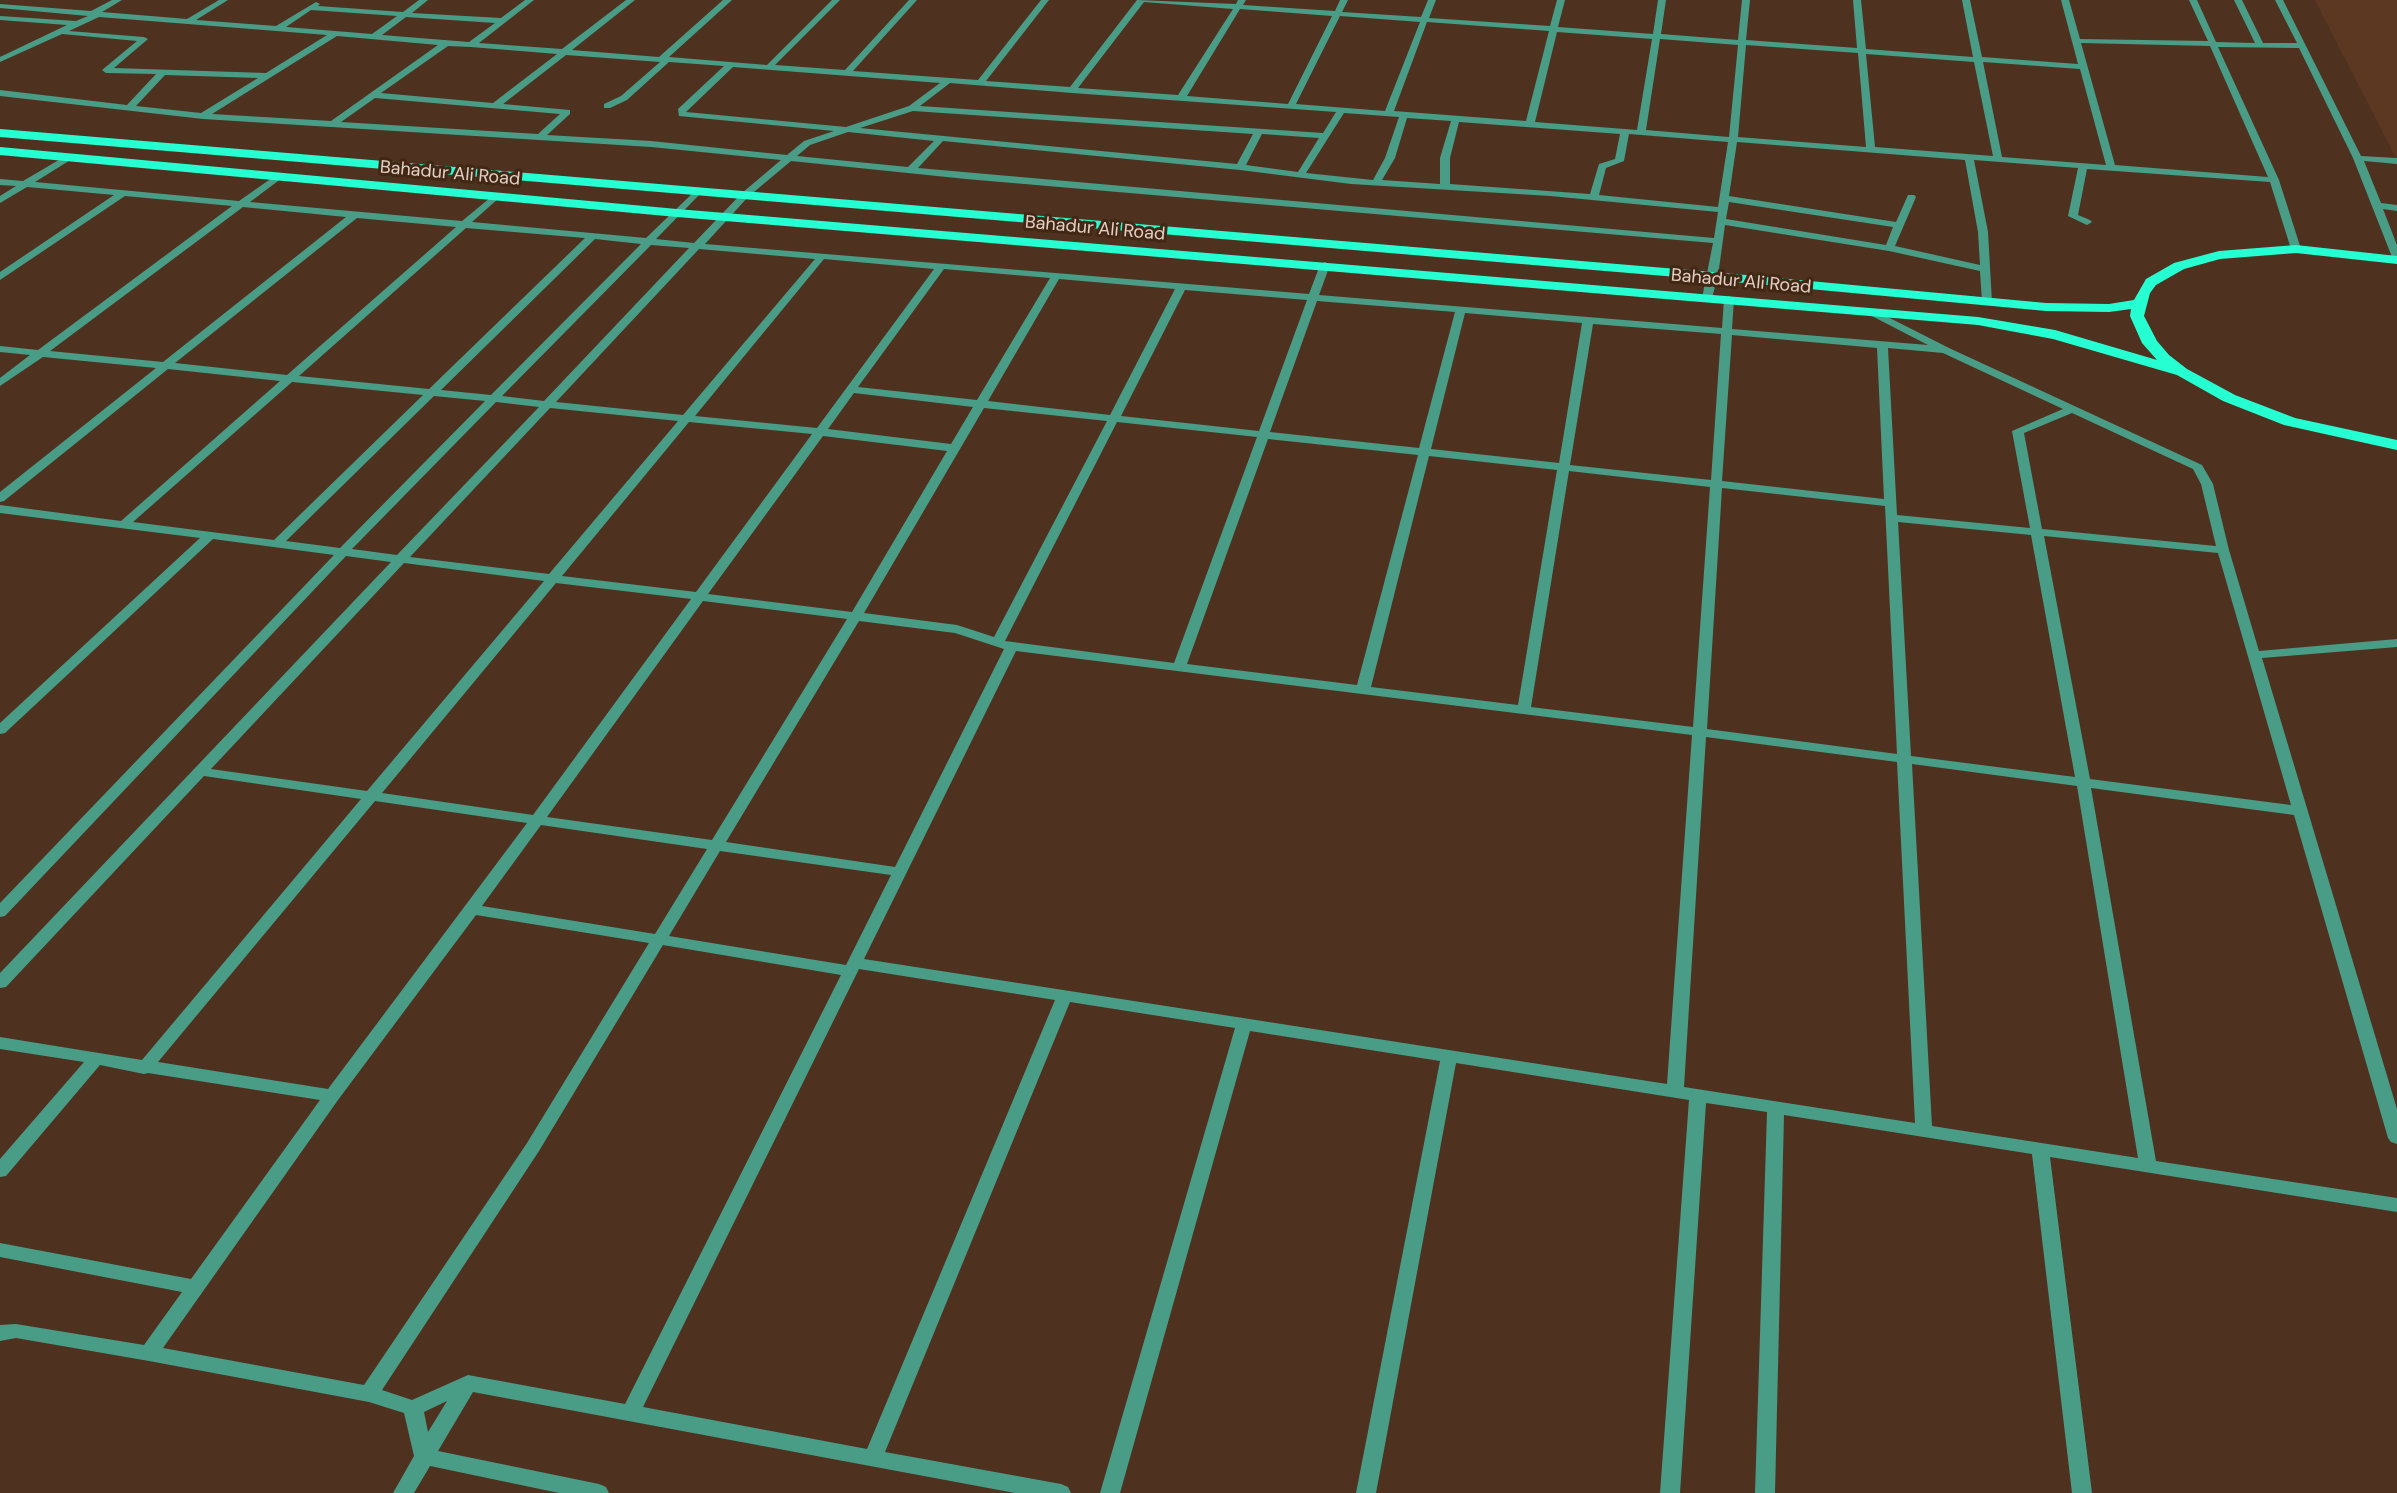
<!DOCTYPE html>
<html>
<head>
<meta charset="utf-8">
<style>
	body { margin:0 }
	canvas { display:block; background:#4e311f }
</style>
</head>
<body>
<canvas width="2397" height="1493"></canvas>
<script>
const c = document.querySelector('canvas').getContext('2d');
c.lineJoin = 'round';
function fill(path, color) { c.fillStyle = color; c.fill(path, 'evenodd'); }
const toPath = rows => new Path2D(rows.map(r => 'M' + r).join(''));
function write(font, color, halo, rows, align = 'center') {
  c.font = font + ' "DM Sans",sans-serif'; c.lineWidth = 6; c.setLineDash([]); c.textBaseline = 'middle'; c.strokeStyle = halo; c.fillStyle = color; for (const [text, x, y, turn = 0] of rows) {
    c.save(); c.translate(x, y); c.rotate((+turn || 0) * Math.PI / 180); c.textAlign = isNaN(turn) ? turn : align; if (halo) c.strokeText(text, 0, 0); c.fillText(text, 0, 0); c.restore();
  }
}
const built = toPath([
	[2315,0,2397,0,2397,160]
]);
const minor = toPath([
	[112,0,122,0,102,12,187,19,219,0,228,0,196,20,276,26,316,2,320,4,318,6,403,12,419,0,428,0,412,13,501,18,525,0,534,0,479,43,562,49,626,0,635,0,572,50,659,57,723,0,732,0,669,57,767,65,832,0,840,0,775,65,845,70,909,0,917,0,853,71,978,80,1041,0,1049,0,986,81,1070,87,1137,0,1236,4,1238,0,1246,0,1243,5,1335,11,1340,0,1348,0,1342,12,1421,17,1428,0,1436,0,1429,18,1550,26,1557,0,1565,0,1558,27,1653,34,1658,0,1666,0,1661,34,1738,40,1742,0,1750,0,1746,40,1857,48,1853,0,1861,0,1866,49,1973,57,1962,0,1970,0,1982,57,2078,64,2061,0,2069,0,2080,39,2208,41,2189,0,2197,0,2216,42,2255,43,2234,0,2242,0,2263,43,2297,43,2275,0,2283,0,2361,156,2397,158,2397,164,2364,161,2381,203,2397,205,2397,211,2383,209,2397,245,2397,260,2392,257,2353,158,2299,48,2218,47,2279,180,2301,249,2299,251,2291,249,2270,182,2087,169,2078,215,2090,220,2092,222,2087,225,2068,216,2078,168,1974,160,1988,232,1992,302,1987,305,1982,302,1980,271,1889,251,1725,225,1718,276,1712,298,1707,301,1702,298,1713,243,966,179,791,161,748,197,705,244,1309,294,1320,265,1325,262,1330,265,1319,295,1722,328,1724,299,1729,296,1734,299,1732,329,1928,345,1866,313,1865,311,1870,308,1949,348,2202,465,2213,484,2229,550,2259,651,2397,639,2397,647,2262,658,2397,1109,2397,1144,2391,1142,2388,1138,2294,815,2091,788,2156,1161,2397,1198,2397,1212,2050,1157,2092,1493,2072,1493,2032,1154,1784,1115,1775,1493,1755,1493,1767,1112,1706,1103,1680,1493,1660,1493,1689,1100,1456,1063,1376,1493,1356,1493,1440,1061,1250,1031,1120,1493,1100,1493,1235,1028,1070,1002,885,1452,1061,1484,1068,1487,1071,1493,1015,1493,473,1392,438,1451,599,1484,606,1487,609,1493,559,1493,430,1466,414,1493,393,1493,414,1456,404,1413,369,1402,149,1361,16,1338,0,1341,0,1325,16,1324,144,1345,182,1292,0,1257,0,1243,191,1279,320,1100,148,1073,144,1074,100,1065,6,1176,0,1177,0,1159,84,1062,0,1049,0,1037,142,1060,361,799,204,776,6,987,0,988,0,973,391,562,346,556,5,916,0,917,0,903,334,555,213,539,5,733,0,734,0,723,200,538,0,513,0,505,121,521,280,381,168,369,4,501,0,502,0,492,156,368,43,357,0,386,0,378,30,355,0,352,0,346,38,350,232,206,125,196,0,280,0,272,114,195,27,187,0,203,0,196,16,186,0,185,0,179,23,181,69,154,74,157,72,159,35,182,239,201,279,173,282,174,282,178,250,202,462,221,496,193,499,194,499,198,472,222,646,238,698,188,701,189,701,193,656,239,694,243,742,193,781,160,651,147,203,119,0,96,0,90,127,105,156,74,106,73,102,70,137,41,62,34,0,62,0,57,67,25,0,20,0,16,76,21,88,16,0,8,0,4,91,11,112,0],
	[1144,2,1233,9,1178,95,1078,88,1144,2],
	[1240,9,1332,16,1288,104,1187,96,1240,9],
	[311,10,397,16,372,34,286,27,311,10],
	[1340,16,1420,22,1385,111,1296,104,1340,16],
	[99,17,327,35,266,73,114,68,148,39,144,37,69,31,99,17],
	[406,17,495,23,469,42,382,35,406,17],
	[1427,22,1549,31,1526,121,1394,111,1427,22],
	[1557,32,1652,39,1637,130,1535,122,1557,32],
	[337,36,438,45,331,121,212,114,337,36],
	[1660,39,1738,45,1729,137,1646,130,1660,39],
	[2081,43,2210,46,2268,177,2115,165,2081,43],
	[1746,45,1858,53,1866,147,1738,137,1746,45],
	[448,46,471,47,557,54,493,103,381,93,448,46],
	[1866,54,1974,62,1993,156,1875,147,1866,54],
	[566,55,660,62,621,96,604,104,604,108,610,108,627,100,669,62,724,66,678,109,679,116,834,131,804,141,787,155,651,141,547,135,570,114,570,110,503,104,566,55],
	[1983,62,2080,69,2106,165,2002,157,1983,62],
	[733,67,940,83,909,106,846,127,686,112,733,67],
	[165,75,258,78,201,113,136,106,165,75],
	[950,83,1072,93,1336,112,1323,133,920,106,950,83],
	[375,98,560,114,538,134,341,122,375,98],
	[913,111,1253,134,1237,164,860,128,913,111],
	[1344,113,1399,117,1385,158,1373,180,1306,173,1344,113],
	[1407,118,1451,121,1440,158,1440,184,1382,180,1395,158,1407,118],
	[1459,122,1620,134,1615,159,1599,164,1590,194,1450,184,1450,158,1459,122],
	[848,132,934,141,908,167,797,156,810,145,848,132],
	[1262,134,1319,138,1298,172,1246,165,1262,134],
	[1629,134,1728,142,1718,207,1599,195,1606,168,1624,161,1629,134],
	[943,141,1240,170,1351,184,1550,196,1718,212,1714,238,918,168,943,141],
	[1737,142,1965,160,1978,232,1980,265,1895,246,1916,197,1914,195,1908,195,1896,222,1729,196,1737,142],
	[1729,202,1893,227,1886,245,1726,219,1729,202],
	[243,207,346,217,163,362,50,351,243,207],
	[357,218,456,227,287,375,175,363,357,218],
	[466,228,585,238,429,389,299,376,466,228],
	[595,239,641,244,491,395,441,390,595,239],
	[651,245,689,248,544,401,502,396,651,245],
	[699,249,815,259,683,415,556,402,699,249],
	[824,259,934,269,817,428,695,416,824,259],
	[944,269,1050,278,977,400,858,387,944,269],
	[1059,279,1175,289,1110,415,988,401,1059,279],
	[1185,290,1307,300,1259,431,1121,416,1185,290],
	[1317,301,1455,312,1419,448,1270,432,1317,301],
	[1465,313,1582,323,1559,463,1431,449,1465,313],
	[1593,324,1721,334,1711,480,1570,465,1593,324],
	[1732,335,1877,348,1884,499,1722,481,1732,335],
	[1888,348,1943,353,2063,409,2012,431,2030,528,1897,515,1888,348],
	[292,382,423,395,274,540,133,522,292,382],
	[854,393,973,407,951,444,828,429,854,393],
	[434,396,485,401,340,548,286,541,434,396],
	[496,402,539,407,397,555,352,549,496,402],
	[550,408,678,421,549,574,410,557,550,408],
	[984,408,1107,421,994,637,957,625,864,613,984,408],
	[2072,413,2193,469,2201,484,2216,546,2042,529,2024,433,2072,413],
	[689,422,812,434,696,592,562,576,689,422],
	[1117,422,1257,437,1174,663,1005,641,1117,422],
	[823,436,947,451,852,612,708,594,823,436],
	[1268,439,1418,455,1357,685,1187,664,1268,439],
	[1429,456,1557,470,1518,705,1371,687,1429,456],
	[1569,471,1710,487,1693,727,1531,707,1569,471],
	[1722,488,1885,506,1897,754,1707,729,1722,488],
	[1898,522,2031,535,2075,777,1911,756,1898,522],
	[2044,536,2218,553,2291,805,2090,779,2044,536],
	[404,563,544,581,367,791,211,769,404,563],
	[556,583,691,599,533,815,382,793,556,583],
	[703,601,847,619,712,840,547,817,703,601],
	[859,621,955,633,1004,649,895,867,726,842,859,621],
	[1016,651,1692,735,1667,1084,864,959,1016,651],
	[1706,737,1897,762,1915,1123,1684,1087,1706,737],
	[1912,764,2077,786,2138,1158,1932,1126,1912,764],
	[375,801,527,823,328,1089,158,1062,375,801],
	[541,825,707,849,655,934,482,906,541,825],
	[720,851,891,875,846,965,669,936,720,851],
	[476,915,649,943,527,1143,364,1385,163,1348,338,1100,476,915],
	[663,945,841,975,625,1404,468,1375,412,1400,382,1390,539,1151,663,945],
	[859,969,1055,1000,867,1449,643,1407,859,969],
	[447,1401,428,1432,424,1412,447,1401]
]);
const major = toPath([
	[0,129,1713,272,2046,303,2109,304,2134,300,2146,279,2174,263,2219,251,2296,245,2397,256,2397,264,2296,253,2220,259,2184,269,2156,285,2150,293,2144,316,2157,341,2169,355,2187,369,2235,395,2295,418,2397,440,2397,450,2284,425,2223,401,2177,375,2053,339,1978,325,677,217,0,155,0,147,677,209,1978,317,2055,330,2157,360,2142,343,2130,316,2131,309,2109,312,2046,311,1713,280,0,137,0,129]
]);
const farStreetnames = [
	["Bahadur Ali Road",450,174,5],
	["Bahadur Ali Road",1095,229,5],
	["Bahadur Ali Road",1741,282,5]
];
fill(built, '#5c3822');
fill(minor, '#499c85');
fill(major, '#25ffd1');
write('18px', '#e2cfc4', '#422714', farStreetnames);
</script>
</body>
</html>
